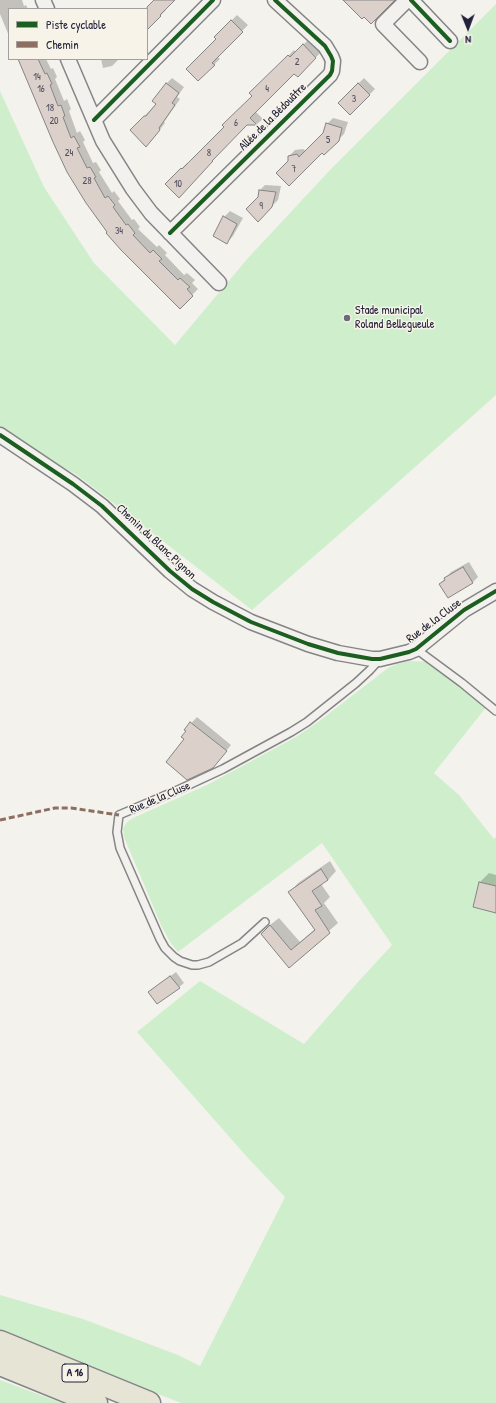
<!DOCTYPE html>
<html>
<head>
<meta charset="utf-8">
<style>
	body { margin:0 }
	#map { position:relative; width:496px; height:1403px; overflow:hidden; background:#f4f2ec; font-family:"Patrick Hand",sans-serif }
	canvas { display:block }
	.legend { position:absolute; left:8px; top:8px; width:140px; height:52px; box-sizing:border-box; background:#f7f3e8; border:1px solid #a29fa3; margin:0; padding:5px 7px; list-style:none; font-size:12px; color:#22223b }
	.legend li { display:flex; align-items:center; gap:8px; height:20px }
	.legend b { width:20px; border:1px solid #a29fa3 }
	.north { position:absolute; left:448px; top:8px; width:40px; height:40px; -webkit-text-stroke:3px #f7f3e8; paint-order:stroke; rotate:179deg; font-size:11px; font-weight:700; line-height:16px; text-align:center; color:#22223b }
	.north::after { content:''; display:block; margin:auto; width:14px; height:18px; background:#22223b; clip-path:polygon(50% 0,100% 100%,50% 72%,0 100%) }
</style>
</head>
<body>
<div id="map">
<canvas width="496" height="1403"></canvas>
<ul class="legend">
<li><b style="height:5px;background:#1b5e20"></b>Piste cyclable</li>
<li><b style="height:5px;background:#8d6e63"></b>Chemin</li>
</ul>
<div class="north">N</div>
</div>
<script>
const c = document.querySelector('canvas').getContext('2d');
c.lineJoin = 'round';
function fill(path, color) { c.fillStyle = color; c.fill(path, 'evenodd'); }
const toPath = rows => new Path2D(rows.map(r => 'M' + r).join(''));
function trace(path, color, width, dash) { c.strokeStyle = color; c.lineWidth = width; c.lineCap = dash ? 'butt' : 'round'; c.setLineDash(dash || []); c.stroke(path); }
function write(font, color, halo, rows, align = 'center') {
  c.font = font + ' "Patrick Hand",sans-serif'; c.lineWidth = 3; c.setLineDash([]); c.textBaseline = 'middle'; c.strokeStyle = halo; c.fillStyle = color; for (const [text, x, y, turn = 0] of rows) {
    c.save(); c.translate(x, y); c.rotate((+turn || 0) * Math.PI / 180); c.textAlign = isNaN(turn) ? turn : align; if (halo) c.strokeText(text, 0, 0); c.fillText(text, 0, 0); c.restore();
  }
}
const green = toPath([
	[496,4,496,395,350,525,252,610,77,475,11,438,0,430,0,91,44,187,94,263,175,345,248,258,330,170],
	[409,661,441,662,491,701,434,773,459,795,494,839,496,837,496,1403,181,1403,0,1332,0,1295,83,1319,178,1355,200,1366,285,1197,247,1157,137,1032,200,981,304,1044,358,982,392,945,322,843,178,952,170,942,161,925,124,837,123,828,127,822,133,818,207,785,296,737,318,722,388,668,397,664],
	[0,1380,62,1403,0,1403]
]);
const shadow = toPath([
	[0,0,22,0,24,6,26,5,28,9,9,9,9,36,0,14],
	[155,0,173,0,165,8,166,10,147,29,146,9],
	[237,15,248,25,217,56,220,59,198,80,218,39,215,37],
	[309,39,322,51,298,76,294,73,255,111,263,119,257,124,246,124,166,184,187,163,188,164,225,127,253,96,251,93,294,50,296,52],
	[19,59,46,59,51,69,53,68,57,77,55,79,64,101,67,99,71,109,69,111,77,133,80,131,85,140,83,142,93,163,96,162,101,170,99,172,112,193,114,191,120,199,118,201,132,220,134,219,140,227,138,229,157,247,159,245,167,253,165,255,184,275,187,273,195,280,192,283,198,289,180,307,122,250],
	[101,59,119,59,112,66,103,68],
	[172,78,184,87,177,97,180,99,164,122,165,123,152,140,131,130,157,103,166,84],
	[364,78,375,89,350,114,339,103],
	[333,118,348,122,344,134,324,154,322,152,289,161,289,156,295,150,303,149,306,151,324,134,327,124],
	[265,185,281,186,278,200,258,220,260,190],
	[230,211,243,218,233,236,227,242,224,217],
	[469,562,478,577,472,583,440,584,451,572],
	[197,717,231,745,218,761,185,739,187,731,185,730],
	[330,861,336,871,328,880,321,884,330,897,324,903,338,923,289,966,270,925,279,918,300,942,315,929,290,892,298,883],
	[489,873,496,875,496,912,480,882],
	[176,972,184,983,179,987,149,992]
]);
const building = toPath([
	[154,0,175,0,160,15,161,16,147,30,147,7,154,0],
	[343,0,395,0,371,24,364,17,362,19,343,0],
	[231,20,243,32,212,63,215,65,198,81,186,69,216,39,214,37,231,20],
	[303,44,316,58,298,77,294,74,250,118,257,125,247,125,212,161,213,161,179,198,165,184,181,168,182,169,224,127,222,125,252,96,249,93,288,55,290,57,303,44],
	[18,59,38,59,45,74,47,73,52,84,50,85,58,106,61,105,65,116,63,117,71,138,74,136,80,147,77,148,87,168,90,167,96,177,94,178,105,198,108,196,115,205,113,207,126,225,128,224,135,233,133,235,150,253,153,250,162,259,159,261,178,280,180,278,190,287,187,289,193,296,180,309,121,250,106,233,107,232,86,203,67,172,53,142,18,59],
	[166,83,179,93,172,103,175,105,159,128,160,130,146,147,130,130,144,116,146,116,156,104,152,101,166,83],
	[358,83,370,95,350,115,338,103,358,83],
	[326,123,342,128,339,141,324,155,322,153,289,186,276,173,288,161,288,156,297,154,299,157,323,133,326,123],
	[259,190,276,192,272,207,258,222,246,209,258,197,259,190],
	[223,216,237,224,227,244,213,236,223,216],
	[463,567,473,583,448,598,439,584,445,580,444,578,463,567],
	[190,722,227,751,213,768,187,780,166,762,184,739,181,737,186,731,184,730,190,722],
	[321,869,328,880,312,891,322,906,315,910,330,933,289,968,261,934,270,925,291,950,315,930,288,892,321,869],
	[479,882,496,886,496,913,473,907,479,882],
	[170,976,180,988,157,1004,148,992,170,976]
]);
const lane = toPath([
	[416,649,462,683,496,711],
	[265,922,242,943,209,962,198,965,192,965,180,961,174,957,165,948,160,939,120,848,117,832,119,815,180,789,223,769,291,732,307,722,356,683,370,670,380,659]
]);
const street = toPath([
	[43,0,47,9],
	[407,0,383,24,420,62],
	[411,0,450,41],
	[68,59,103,141,133,189,151,213,219,283],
	[94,120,213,0],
	[170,233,330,75,332,71,333,61,331,56,325,46,275,0],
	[0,435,73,484,102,506,170,571,192,589,213,602,251,622,308,644,338,653,372,659,380,659,409,652,416,649,464,610,496,591]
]);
const highway = toPath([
	[0,1342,149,1403],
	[0,1364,96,1403]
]);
const quiet = toPath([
	[0,820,55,808,71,808,119,815]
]);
const cycleway = toPath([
	[411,0,450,41],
	[94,120,213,0],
	[170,233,330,75,332,71,333,61,331,56,325,46,275,0],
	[0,435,73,484,102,506,170,571,192,589,213,602,251,622,308,644,338,653,372,659,380,659,409,652,416,649,464,610,496,591]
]);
const markers = [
	[347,318,4,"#6c6b79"]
];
const numberNames = [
	["2",297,62],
	["14",37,77],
	["16",41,89],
	["4",267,89],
	["3",354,99],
	["18",50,108],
	["20",54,121],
	["6",236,123],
	["5",328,140],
	["24",69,153],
	["8",209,153],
	["7",294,169],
	["28",87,181],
	["10",178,184],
	["9",261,206],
	["34",119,231]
];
const shields = [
	[75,1373,26]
];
const shieldNames = [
	["A 16",75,1373]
];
const streetNames = [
	["Allée de la Bédouâtre",273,117,-45],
	["Chemin du Blanc Pignon",156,542,43],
	["Rue de la Cluse",434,621,-37],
	["Rue de la Cluse",160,798,-23]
];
const poiNames = [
	["Stade municipal",355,311],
	["Roland Bellegueule",355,325]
];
fill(green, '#cfefcc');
fill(shadow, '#0003');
fill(building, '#dcd0ca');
trace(building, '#858486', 1);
trace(lane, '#858486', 10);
trace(street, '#858486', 17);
trace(highway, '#858486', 25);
trace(lane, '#f2f1ed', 7);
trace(street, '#f2f1ed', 14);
trace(highway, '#e6e4d5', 22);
trace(quiet, '#8d6e63', 3, [6, 3]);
trace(cycleway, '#1b5e20', 4);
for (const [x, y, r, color] of markers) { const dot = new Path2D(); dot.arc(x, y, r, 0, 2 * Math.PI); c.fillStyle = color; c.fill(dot); trace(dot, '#f7f3e8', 1.5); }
write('10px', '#504e5f', null, numberNames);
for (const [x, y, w] of shields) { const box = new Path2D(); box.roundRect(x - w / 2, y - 9, w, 18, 3); c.fillStyle = '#f7f3e8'; c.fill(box); trace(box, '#22223b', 1); }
write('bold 11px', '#22223b', null, shieldNames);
write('12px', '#22223b', '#f7f3e8', streetNames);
write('12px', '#22223b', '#f7f3e8', poiNames, 'left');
</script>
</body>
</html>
